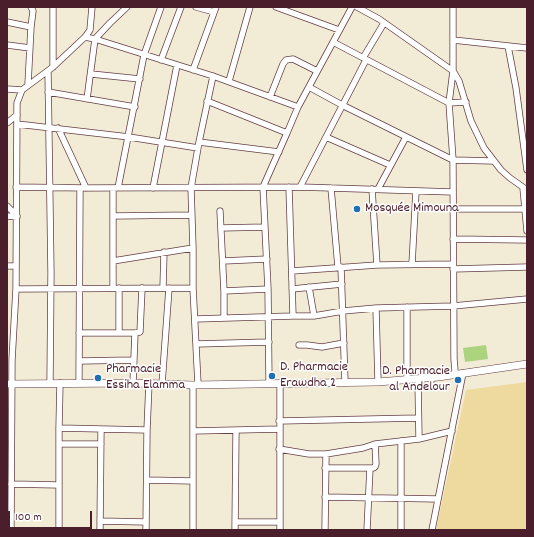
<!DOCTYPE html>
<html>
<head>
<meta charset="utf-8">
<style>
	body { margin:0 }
	#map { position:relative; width:534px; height:537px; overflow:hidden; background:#f2ecd6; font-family:Dekko,sans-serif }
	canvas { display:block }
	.frame { position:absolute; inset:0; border:8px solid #4a1f2b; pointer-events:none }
	.scale { position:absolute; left:8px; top:511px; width:84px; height:18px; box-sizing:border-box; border:2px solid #4a1f2b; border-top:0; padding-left:5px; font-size:12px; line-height:14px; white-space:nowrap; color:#4a1f2b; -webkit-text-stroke:3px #fff; paint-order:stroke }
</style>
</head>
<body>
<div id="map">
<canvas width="534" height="537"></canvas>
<div class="frame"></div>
<div class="scale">100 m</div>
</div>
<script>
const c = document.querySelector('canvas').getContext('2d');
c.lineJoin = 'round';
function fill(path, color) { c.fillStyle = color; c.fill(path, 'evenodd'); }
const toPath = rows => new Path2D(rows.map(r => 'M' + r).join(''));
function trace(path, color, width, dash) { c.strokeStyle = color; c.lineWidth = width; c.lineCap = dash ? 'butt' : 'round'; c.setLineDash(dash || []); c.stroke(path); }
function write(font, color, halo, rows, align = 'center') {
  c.font = font + ' Dekko,sans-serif'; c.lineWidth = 3; c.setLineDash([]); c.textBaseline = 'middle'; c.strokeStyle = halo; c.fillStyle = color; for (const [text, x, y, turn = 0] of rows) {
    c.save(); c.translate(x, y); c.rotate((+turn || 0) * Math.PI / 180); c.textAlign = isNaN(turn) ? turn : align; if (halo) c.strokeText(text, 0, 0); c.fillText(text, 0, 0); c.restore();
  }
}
const green = toPath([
	[486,345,488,359,465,362,463,348]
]);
const sand = toPath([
	[527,382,527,530,436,530,466,390]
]);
const service = toPath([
	[420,379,422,385,429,386,432,384,433,378]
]);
const minor = toPath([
	[196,7,214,12],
	[276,7,339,30],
	[357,7,379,19,453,71,459,81,471,121,484,148,501,170,510,178,527,190],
	[453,7,453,71,449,103,453,160,454,359,455,371,454,375],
	[7,22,31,27,28,84],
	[31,27,33,11,31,7],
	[85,37,95,39,213,76,298,107],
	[453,40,527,48],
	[333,42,449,103,466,102],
	[7,45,30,48],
	[508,46,516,88,527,170],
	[363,58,384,23],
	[161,60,181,7],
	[53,67,53,7],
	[193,70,216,7],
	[48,71,51,273,50,383],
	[91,74,140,79],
	[229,81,250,7],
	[309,87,342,105,453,160,493,161],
	[7,89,22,90],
	[48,92,135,107],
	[270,97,283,64,286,60,293,59,317,71],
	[87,99,95,39,110,23,127,7],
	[207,101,287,133,263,187,268,289],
	[7,123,17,115],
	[17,124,129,137,198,148],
	[58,128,86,188],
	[287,133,298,107,352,7],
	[326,137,390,165],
	[199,142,279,152],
	[16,187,86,188,300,187,453,192],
	[300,187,366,60],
	[113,188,113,288],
	[118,188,144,55,161,7],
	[153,188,177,65],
	[331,188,338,267],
	[523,188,527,231],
	[372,189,377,265],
	[378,189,406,137],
	[7,206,17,216],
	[453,209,525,209],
	[220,211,224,291,224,318],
	[7,216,17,217],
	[113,216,192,215],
	[221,228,265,227],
	[453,239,527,240],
	[113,261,193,248],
	[223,261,267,259],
	[412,264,416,191],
	[7,266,16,266],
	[341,267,345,382],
	[453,269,527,267],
	[292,271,377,265,453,264],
	[309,287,314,316],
	[163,288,164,252],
	[16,289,193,288],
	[292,289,342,284],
	[224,291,268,289,269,383],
	[376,308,378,382],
	[293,316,314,316,343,311,376,308,453,306,527,299],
	[195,319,293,316,289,187],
	[79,333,135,333,140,332,142,288],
	[119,333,119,288],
	[196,344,269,342],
	[299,345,307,345,322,347,344,343],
	[80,361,134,360],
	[407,381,407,307],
	[79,382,80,188],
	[60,383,59,428,147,430],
	[133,383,135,333],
	[280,383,280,530],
	[162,384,169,288],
	[198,384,193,288,193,248,191,188,199,142,213,76],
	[193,385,193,530],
	[279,421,418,418],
	[193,431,279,429],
	[419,439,452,431],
	[59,444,101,444],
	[279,449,309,454,326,454,363,448,375,444,419,439,418,380],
	[325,468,373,468,375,467,376,464,375,444],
	[147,480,193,481],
	[11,484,59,485],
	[325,497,438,499],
	[100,521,146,522],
	[235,522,280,522],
	[11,530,12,360,16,289,17,103,22,90,53,67,85,37,90,30,92,7],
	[59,530,59,428],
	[100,530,101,429],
	[146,530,147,430,149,383],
	[235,530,236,430],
	[325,530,326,454],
	[367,530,370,468],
	[401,530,401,441],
	[432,530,463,373]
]);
const tertiary = toPath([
	[7,384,133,383,193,385,378,382,438,377,527,364]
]);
const markers = [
	[357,209,4,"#1f6fb2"],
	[272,376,4,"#1f6fb2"],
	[98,378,4,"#1f6fb2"],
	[458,380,4,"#1f6fb2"]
];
const poiNames = [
	["Mosquée Mimouna",365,209],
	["D. Pharmacie",280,368],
	["Erawdha 2",280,384],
	["Pharmacie",106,370],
	["Essiha Elamma",106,386],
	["D. Pharmacie",450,372,"right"],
	["al Andelour",450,388,"right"]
];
fill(green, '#acd37e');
fill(sand, '#eeda9e');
trace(service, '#633e45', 4);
trace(minor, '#633e45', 7);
trace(tertiary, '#633e45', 8);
trace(service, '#fff', 2.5);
trace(minor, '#fff', 5.5);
trace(tertiary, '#fff', 7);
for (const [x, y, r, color] of markers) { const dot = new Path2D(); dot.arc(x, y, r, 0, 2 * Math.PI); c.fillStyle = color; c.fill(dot); trace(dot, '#fff', 1.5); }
write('14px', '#4a1f2b', '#fff', poiNames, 'left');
</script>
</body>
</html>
